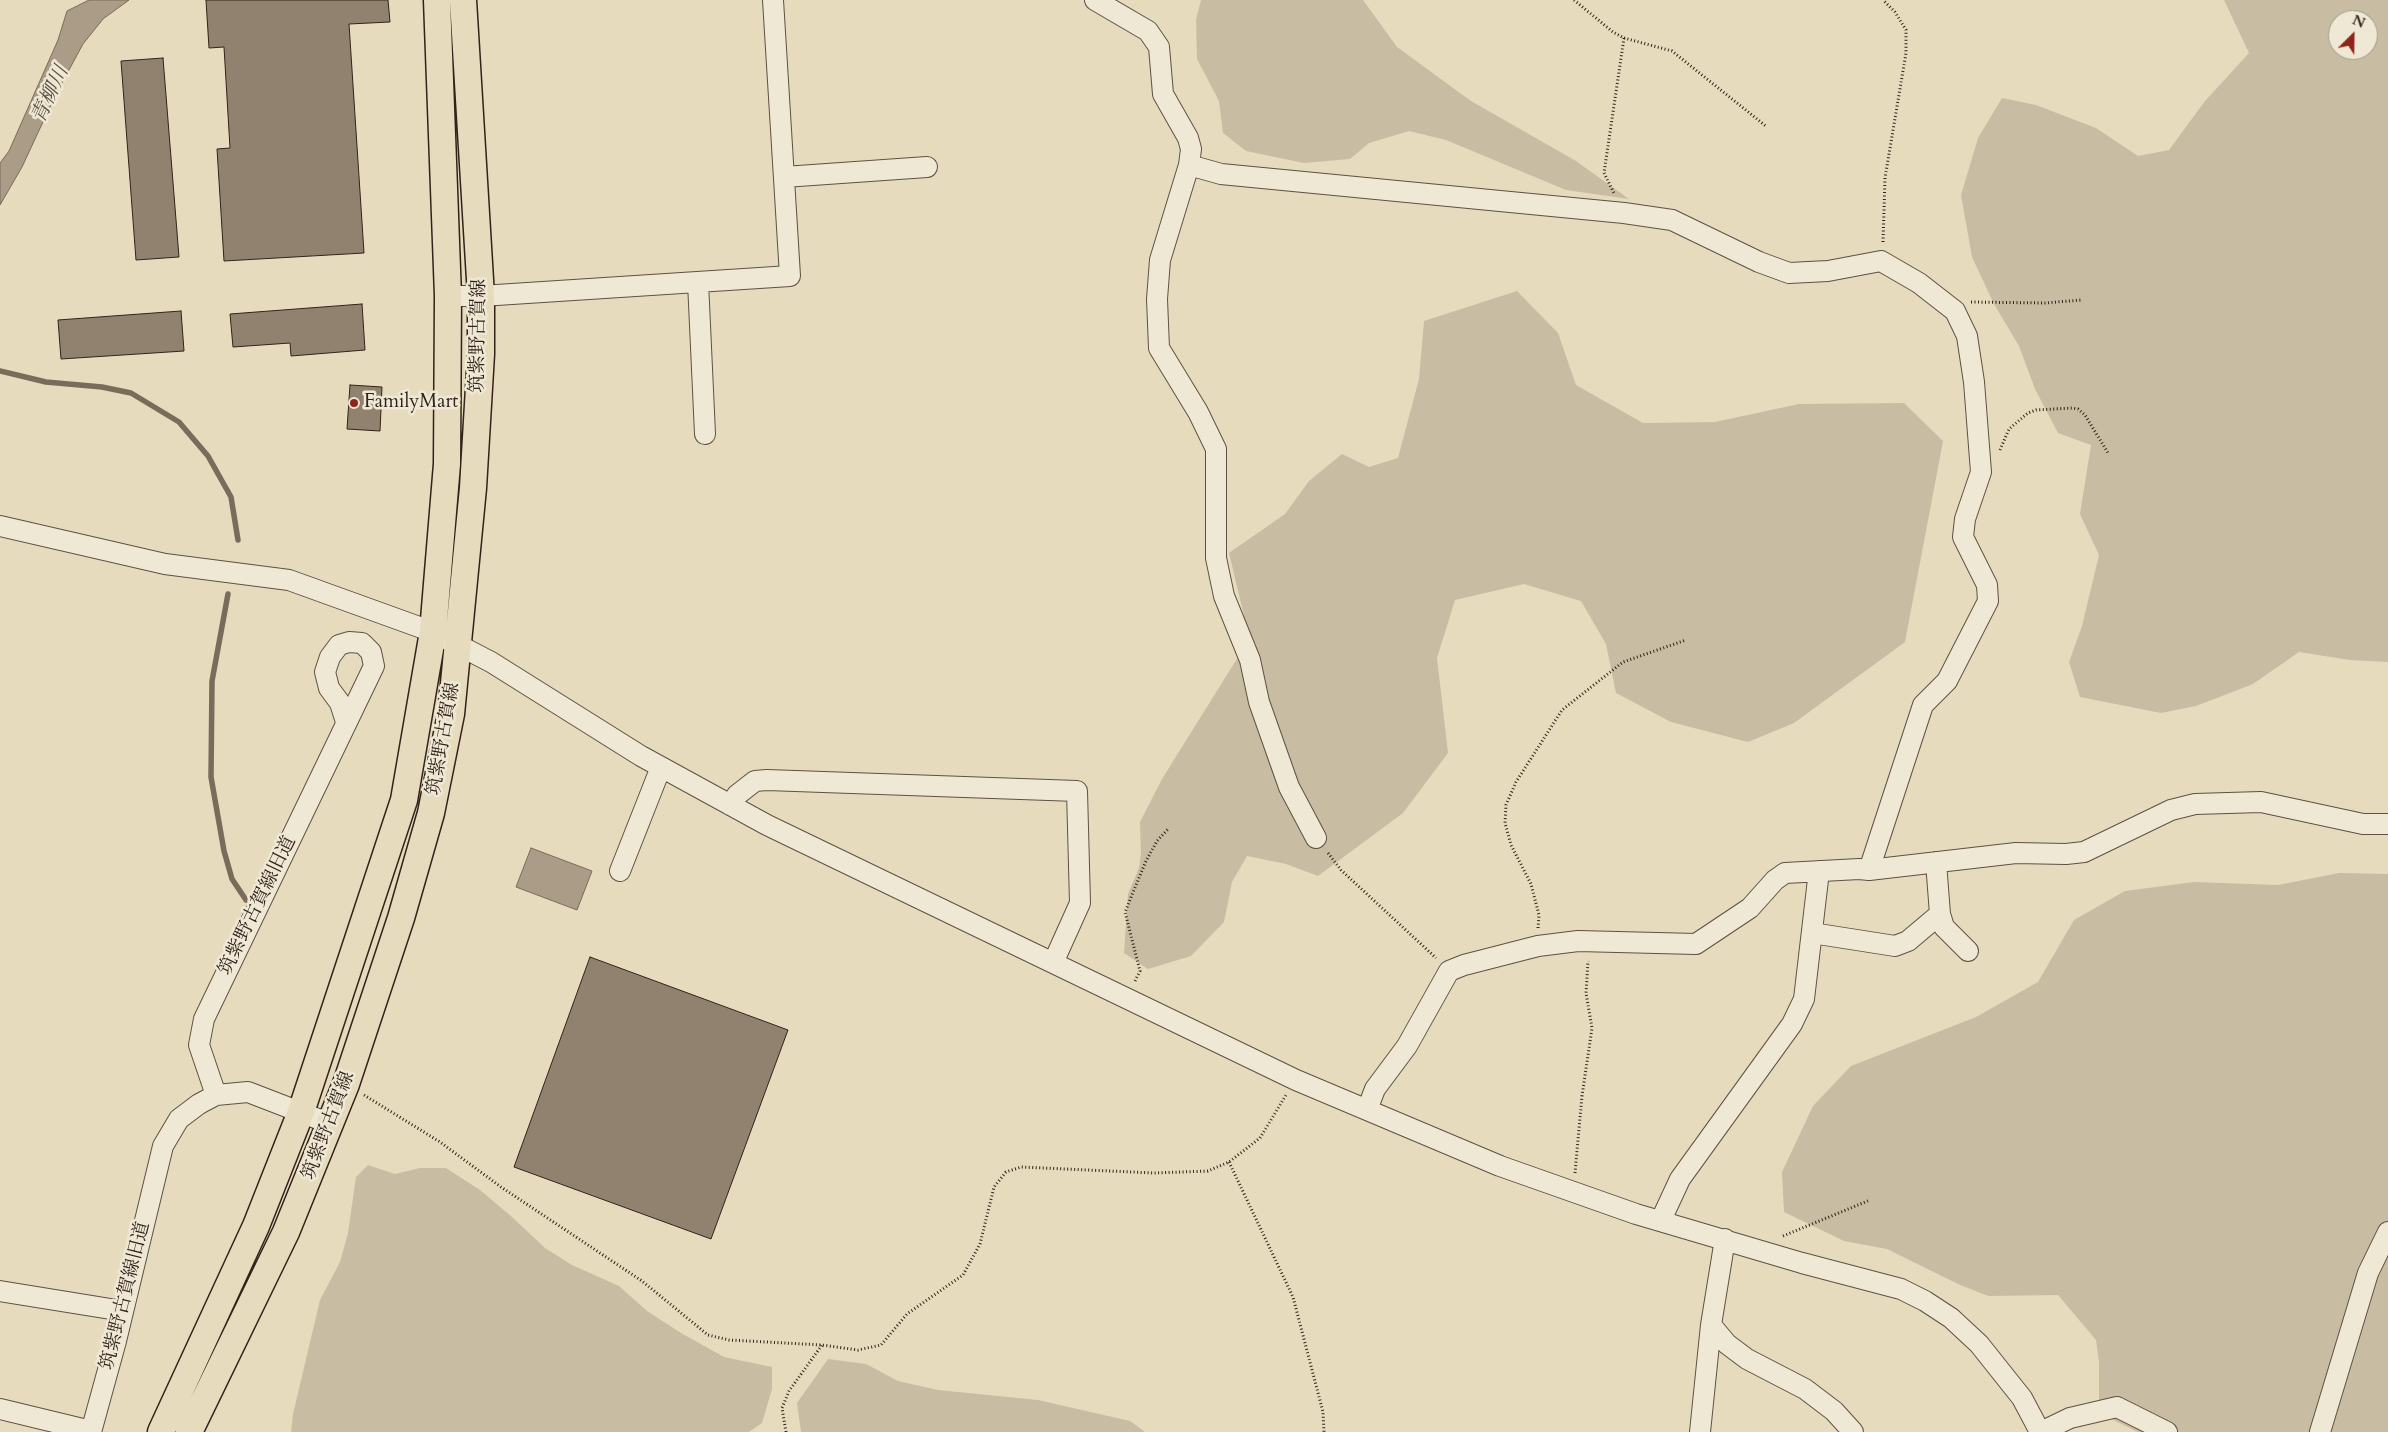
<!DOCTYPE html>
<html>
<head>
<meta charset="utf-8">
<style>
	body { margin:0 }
	#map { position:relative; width:2388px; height:1432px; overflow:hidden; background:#e7dbbe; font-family:Cardo,serif }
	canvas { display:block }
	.north { position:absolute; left:2328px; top:10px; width:50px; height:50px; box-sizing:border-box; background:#efe8d5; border:1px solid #a4998a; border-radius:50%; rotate:23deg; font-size:14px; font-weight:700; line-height:20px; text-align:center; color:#33221a }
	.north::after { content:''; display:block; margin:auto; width:18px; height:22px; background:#8f2418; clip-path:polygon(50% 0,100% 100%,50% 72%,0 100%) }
</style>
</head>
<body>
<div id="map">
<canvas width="2388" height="1432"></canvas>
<div class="north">N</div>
</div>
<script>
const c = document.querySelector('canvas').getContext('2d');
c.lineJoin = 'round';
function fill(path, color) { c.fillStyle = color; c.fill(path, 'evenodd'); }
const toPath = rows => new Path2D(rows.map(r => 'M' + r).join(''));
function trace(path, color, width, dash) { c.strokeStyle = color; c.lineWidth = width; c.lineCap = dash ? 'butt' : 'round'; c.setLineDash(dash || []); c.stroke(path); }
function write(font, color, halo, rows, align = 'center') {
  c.font = font + ' Cardo,"Noto Serif JP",serif'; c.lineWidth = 5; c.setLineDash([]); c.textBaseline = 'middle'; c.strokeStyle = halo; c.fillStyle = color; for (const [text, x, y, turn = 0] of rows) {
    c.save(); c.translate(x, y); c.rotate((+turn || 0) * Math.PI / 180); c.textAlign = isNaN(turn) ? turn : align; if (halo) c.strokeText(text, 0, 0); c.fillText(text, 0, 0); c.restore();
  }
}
const green = toPath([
	[1201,0,1363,0,1397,47,1471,101,1576,161,1629,199,1566,190,1446,140,1409,131,1369,143,1350,159,1304,163,1246,151,1223,133,1219,101,1197,59,1196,20],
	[2224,0,2388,0,2388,662,2350,660,2299,652,2253,684,2196,706,2161,713,2080,697,2069,662,2082,626,2099,555,2080,514,2091,445,2058,433,2035,389,2019,346,1994,304,1972,257,1961,195,1978,138,2002,98,2036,105,2096,128,2138,156,2169,150,2205,101,2249,53],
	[2338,20,2368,20,2368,50,2338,50],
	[1517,291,1558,333,1576,385,1643,423,1715,422,1799,404,1904,403,1943,441,1905,642,1794,723,1748,742,1671,722,1616,693,1606,644,1581,601,1524,584,1455,600,1437,658,1448,753,1403,813,1318,876,1286,864,1247,856,1232,882,1224,922,1191,956,1148,969,1124,953,1128,894,1139,868,1141,854,1140,822,1162,779,1245,646,1244,616,1229,553,1285,514,1309,481,1342,454,1369,467,1398,458,1419,379,1424,321],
	[2339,873,2388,874,2388,1432,2138,1432,2099,1413,2099,1362,2096,1340,2058,1295,1988,1296,1958,1284,1887,1249,1844,1241,1784,1212,1782,1172,1813,1106,1851,1066,1976,1017,2038,982,2074,920,2125,891,2194,882,2278,885],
	[368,1165,395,1174,420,1168,446,1168,480,1190,512,1217,545,1248,572,1265,619,1286,647,1311,681,1333,724,1357,772,1367,772,1389,762,1423,749,1432,291,1432,293,1414,320,1300,340,1262,348,1233,356,1177],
	[828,1359,866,1364,898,1381,938,1390,1038,1400,1130,1421,1145,1432,801,1432,797,1403]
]);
const water = toPath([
	[89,0,129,0,103,19,83,44,56,94,22,167,0,205,0,163,9,151,58,40,67,11,89,0],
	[531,848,592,871,577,910,516,887,531,848]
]);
const stream = toPath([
	[0,371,46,382,102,387,131,393,179,422,208,456,231,497,238,540],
	[228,594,212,681,211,777,224,851,232,879,246,900]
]);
const building = toPath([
	[206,0,388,0,390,22,349,24,364,253,224,261,217,149,230,148,224,47,209,48,206,0],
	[163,58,179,257,136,260,121,61,163,58],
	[362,304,365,350,291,356,290,343,233,347,230,314,362,304],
	[181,311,184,351,61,359,58,320,181,311],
	[350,385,382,387,380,431,347,429,350,385],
	[590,957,788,1030,711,1239,514,1167,590,957]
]);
const path = toPath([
	[1574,0,1613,32,1624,38,1604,173,1614,193],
	[1624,38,1672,51,1767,127],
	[1883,242,1885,178,1906,53,1906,30,1895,12,1883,0],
	[1971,302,2045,303,2081,300],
	[2000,450,2009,429,2028,413,2036,410,2072,408,2078,409,2085,415,2108,453],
	[1328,853,1341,870,1436,958],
	[1538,928,1539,915,1531,884,1511,845,1505,823,1506,805,1516,782,1562,710,1623,662,1686,640],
	[1135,981,1140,971,1125,912,1146,861,1157,841,1169,828],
	[364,1095,440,1142,501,1187,642,1281,708,1335,729,1340,822,1345,858,1350,881,1345,907,1314,963,1275,980,1244,994,1187,1006,1172,1021,1167,1154,1173,1208,1171,1229,1162,1260,1138,1286,1095],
	[1229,1162,1293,1297,1323,1412,1324,1432],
	[1575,1173,1582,1096,1592,1028,1586,993,1588,961],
	[1783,1236,1870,1200],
	[786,1432,782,1408,789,1391,822,1345]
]);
const minor = toPath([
	[1095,0,1148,31,1159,47,1163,94,1188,138,1191,149,1189,165,1160,260,1157,299,1159,348,1198,412,1216,449,1216,558,1224,596,1250,660,1259,702,1289,787,1316,838],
	[1189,165,1221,174,1624,213,1672,220,1759,262,1789,273,1828,271,1881,261,1919,283,1955,311,1967,336,1974,382,1981,472,1965,519,1963,537,1987,585,1988,601,1947,681,1923,705,1869,870],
	[784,177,927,167],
	[698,282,705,434],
	[448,296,481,296,790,276,773,0],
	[0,526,165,564,289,580,433,632,491,662,641,756,767,825,1296,1080,1500,1166,1636,1214,1802,1263,1901,1289,1925,1301,1951,1318,1979,1344,2022,1398,2040,1432],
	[730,805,737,795,755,781,767,780,1077,791,1080,903,1053,963],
	[620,871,661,767],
	[1940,914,1944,927,1968,951],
	[1812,933,1895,946,1908,941,1940,914,1936,862],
	[216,1095,199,1045,204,1019,374,666,371,652,362,643,349,642,339,645,330,657,325,672,329,688,340,703,346,722],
	[1367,1110,1375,1089,1407,1046,1449,971,1464,965,1538,946,1578,941,1696,944,1750,908,1775,880,1785,873,1859,869,1869,870,2016,853,2066,854,2084,852,2171,810,2195,804,2261,802,2363,824,2388,824],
	[1661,1220,1680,1179,1792,1024,1804,999,1819,871],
	[1725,1239,1711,1325,1727,1344,1747,1359,1805,1389,1834,1411,1853,1432],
	[0,1291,123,1311],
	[0,1409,91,1431],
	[91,1432,116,1341,163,1146,179,1119,199,1104,216,1095,248,1092,331,1124],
	[1700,1432,1711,1325],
	[2041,1432,2070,1418,2117,1407,2167,1432],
	[2320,1432,2368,1273,2388,1232]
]);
const major = toPath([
	[161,1432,256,1226,301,1112,404,800,433,632,447,464,448,296,437,0],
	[189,1432,286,1232,346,1084,401,918,431,813,451,714,473,488,481,354,481,296,463,0]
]);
const markers = [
	[354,403,5,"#8f2418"]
];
const streetNames = [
	["筑紫野古賀線",479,336,-89],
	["筑紫野古賀線",444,739,-80],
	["筑紫野古賀線旧道",258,906,-64],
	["筑紫野古賀線",329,1126,-69],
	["筑紫野古賀線旧道",126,1296,-76]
];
const poiNames = [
	["FamilyMart",364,403]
];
const waterNames = [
	["青柳川",51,95,-65]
];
fill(green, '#c8bca2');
fill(water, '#aa9c86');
trace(water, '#7a6b5b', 1);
trace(stream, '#7a6b5b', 5.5);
fill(building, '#91826f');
trace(building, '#33221a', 1);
trace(minor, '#605043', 22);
trace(major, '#33221a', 29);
trace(path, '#33221a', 3, [1, 2.5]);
trace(minor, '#efe8d5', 20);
trace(major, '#e7dbbe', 26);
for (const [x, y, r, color] of markers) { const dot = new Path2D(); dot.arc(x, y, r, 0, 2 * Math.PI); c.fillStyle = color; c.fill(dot); trace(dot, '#efe8d5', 2); }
write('19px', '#33221a', '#efe8d5', streetNames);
write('19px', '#33221a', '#efe8d5', poiNames, 'left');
write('italic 20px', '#5d4d40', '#efe8d5', waterNames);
</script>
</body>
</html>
